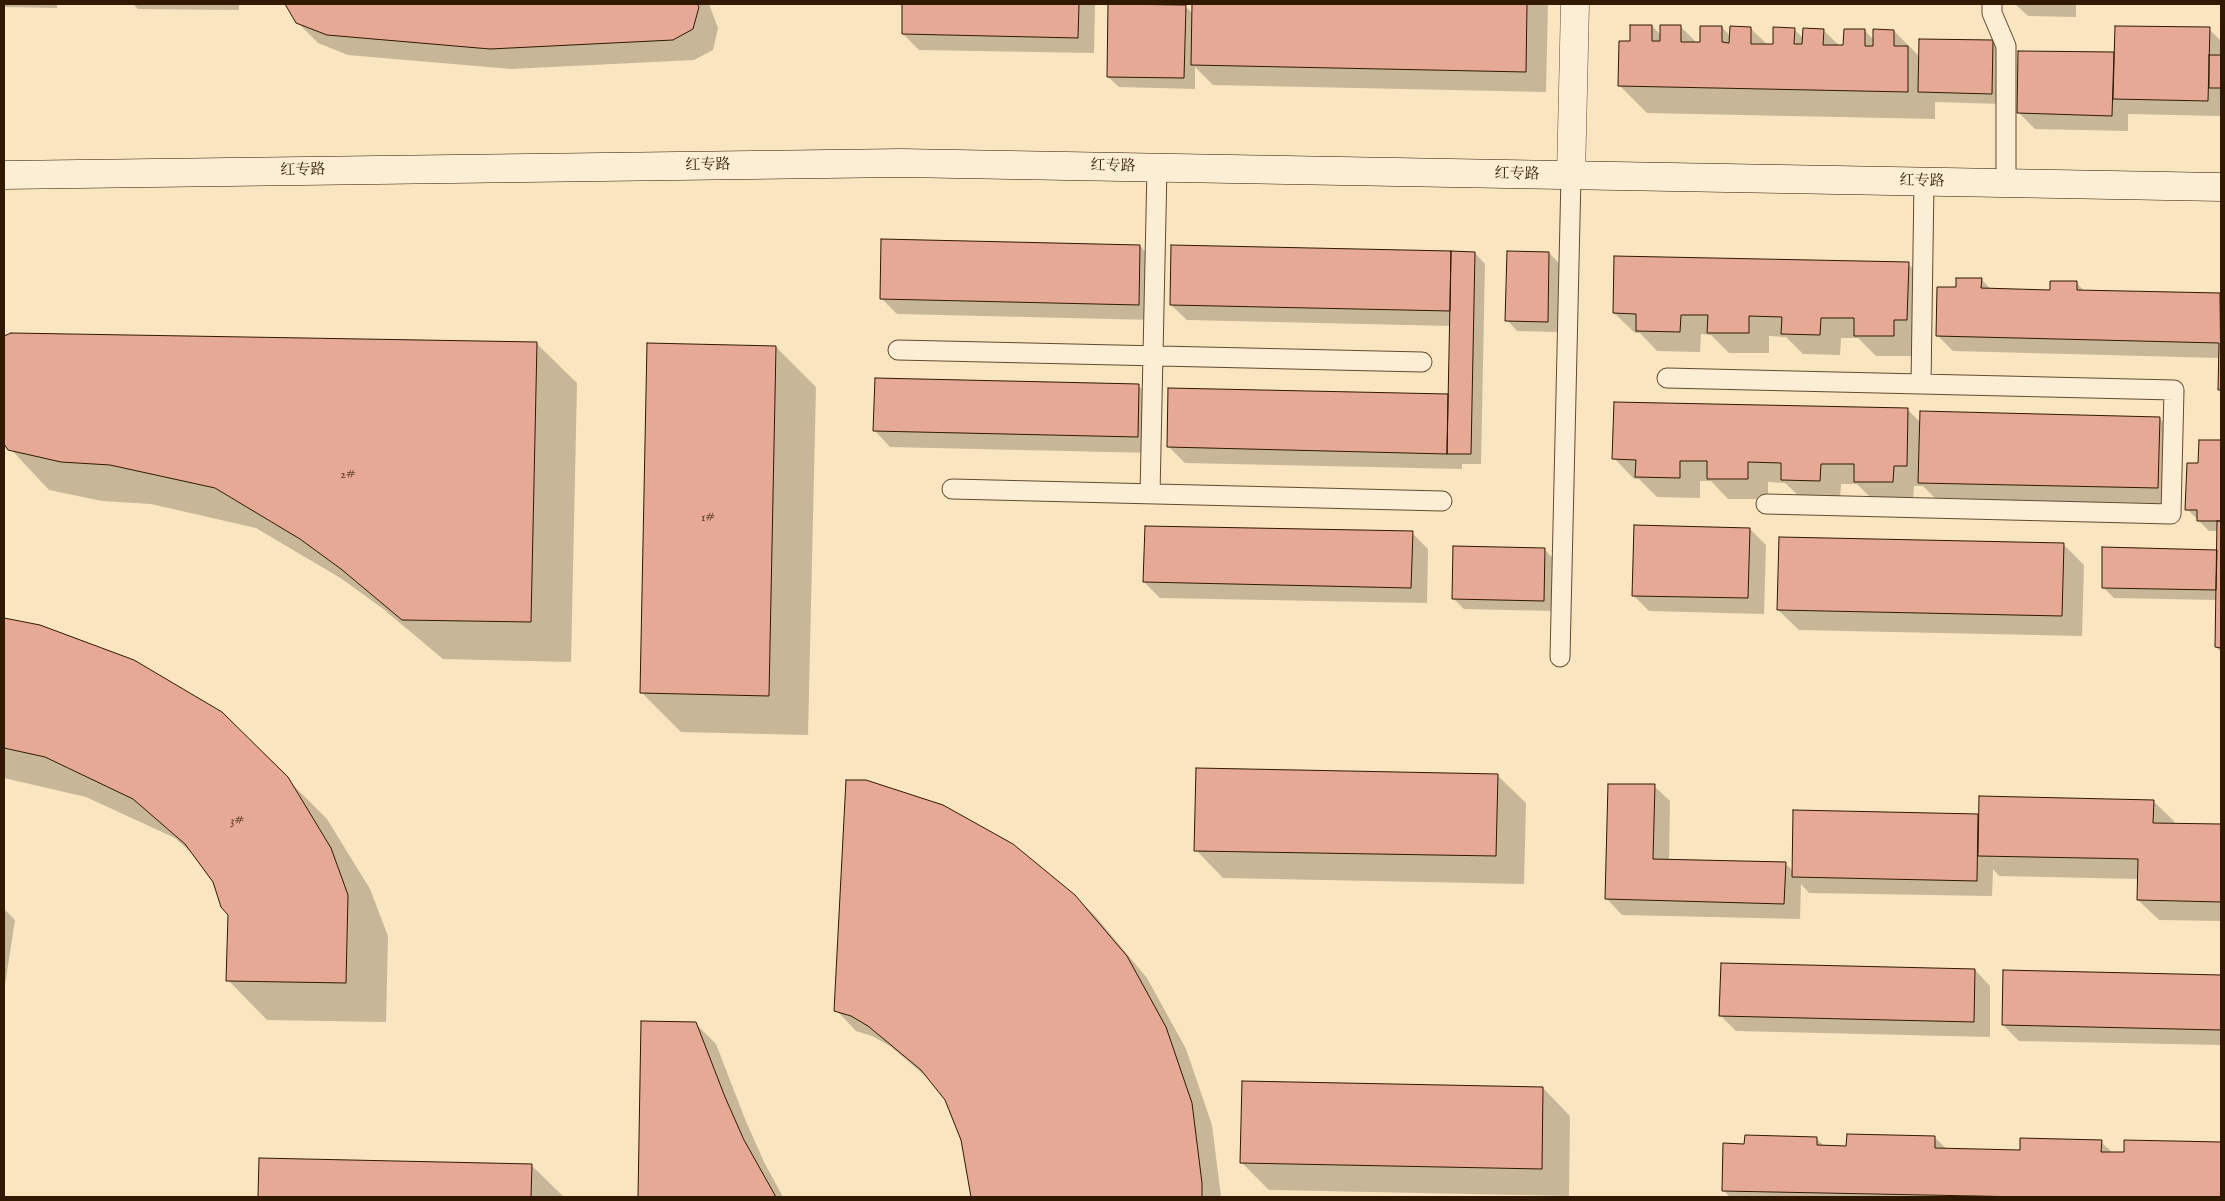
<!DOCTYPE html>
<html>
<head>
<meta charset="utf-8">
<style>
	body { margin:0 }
	#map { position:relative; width:2225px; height:1201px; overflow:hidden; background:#f9e5bf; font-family:"IM FELL English",serif }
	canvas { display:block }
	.frame { position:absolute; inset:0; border:5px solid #301801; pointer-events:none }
</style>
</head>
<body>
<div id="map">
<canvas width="2225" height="1201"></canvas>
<div class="frame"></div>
</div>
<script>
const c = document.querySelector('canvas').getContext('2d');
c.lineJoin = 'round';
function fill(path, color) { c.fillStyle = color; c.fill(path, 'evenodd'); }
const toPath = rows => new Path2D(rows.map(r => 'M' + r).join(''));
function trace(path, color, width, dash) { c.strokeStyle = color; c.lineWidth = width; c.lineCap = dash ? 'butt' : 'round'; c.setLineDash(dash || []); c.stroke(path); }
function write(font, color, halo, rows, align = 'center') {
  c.font = font + ' "IM FELL English","Noto Serif SC",serif'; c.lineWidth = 4; c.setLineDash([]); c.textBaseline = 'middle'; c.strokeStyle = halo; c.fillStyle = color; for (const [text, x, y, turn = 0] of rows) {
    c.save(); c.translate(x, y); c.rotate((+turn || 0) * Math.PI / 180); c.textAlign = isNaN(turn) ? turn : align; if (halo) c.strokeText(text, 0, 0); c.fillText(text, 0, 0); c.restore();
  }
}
const shadow = toPath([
	[4,4,57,4,57,8,4,7],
	[133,4,239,4,239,10,138,9],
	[286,4,709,4,718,28,713,50,694,60,511,69,348,55,318,43,297,22],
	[904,4,1095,4,1094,53,919,50,903,34],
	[1194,4,1548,4,1546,92,1213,85,1195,67,1195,89,1119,87,1108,77,1185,6,1193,14],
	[2015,4,2076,4,2076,17,2028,16],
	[1652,26,1661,35,1681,27,1697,43,1701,43,1722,27,1731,37,1750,28,1768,45,1774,45,1794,29,1804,39,1823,30,1840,46,1844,46,1865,31,1874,40,1894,31,1920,57,1993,41,2003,52,2002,104,1935,102,1935,119,1647,113,1619,85,1631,42],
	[2209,29,2221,41,2221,116,2128,114,2128,131,2035,129,2019,113,2020,52,2115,54],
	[1140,246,1155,262,1154,320,897,314,881,298],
	[1475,253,1485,264,1481,464,1462,464,1462,469,1185,463,1169,447,1447,395,1449,397,1451,326,1187,320,1171,305],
	[1549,253,1560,264,1558,332,1517,331,1507,320],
	[1908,264,1929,284,1914,356,1876,356,1858,338,1841,338,1840,355,1803,354,1786,337,1769,336,1769,353,1729,353,1711,335,1701,334,1700,352,1657,351,1640,333,1635,333,1614,313],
	[1981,279,1991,289,2051,291,2076,282,2085,292,2219,294,2221,296,2221,392,2219,390,2220,358,1953,351,1937,335,1957,289],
	[11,334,537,344,577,383,571,662,443,659,382,608,342,579,256,528,151,504,102,501,49,490,4,442,4,338],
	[776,347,816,387,808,735,681,732,641,692],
	[1138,385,1154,401,1153,453,890,447,875,431],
	[1908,410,1921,423,2159,418,2175,434,2173,504,1935,498,1923,486,1914,486,1913,502,1875,502,1857,484,1841,484,1840,501,1803,500,1785,483,1768,482,1768,499,1728,499,1711,481,1700,481,1700,498,1657,497,1639,479,1634,479,1614,458],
	[2200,441,2221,441,2221,652,2216,647,2217,600,2114,598,2103,587,2218,551,2219,531,2209,531,2187,509,2199,464],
	[1750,529,1766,545,1764,614,1649,611,1633,595],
	[1412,533,1428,549,1427,603,1160,598,1144,582],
	[2064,545,2084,565,2082,636,1799,630,1778,610],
	[1544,549,1555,560,1554,611,1464,609,1453,598],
	[4,619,39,626,221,713,327,819,370,889,388,936,386,1022,267,1020,228,980,229,914,214,882,197,858,175,838,86,797,4,778],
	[1498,776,1526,803,1524,884,1223,878,1196,850],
	[1654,786,1670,801,1669,861,1785,863,1793,871,1978,815,1980,817,2153,801,2174,821,2174,824,2221,825,2221,921,2159,920,2138,900,2139,879,1999,876,1993,869,1992,896,1809,893,1801,884,1800,919,1622,915,1607,899],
	[1075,896,1096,917,1147,978,1186,1049,1212,1125,1221,1197,972,1197,962,1139,946,1100,930,1080,890,1046,872,1036,856,1031,836,1010],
	[4,909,15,920,4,991],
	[1975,970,1990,986,1990,1037,1736,1031,1721,1016],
	[2004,971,2221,976,2221,1045,2019,1041,2003,1025],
	[643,1023,696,1024,716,1044,745,1119,764,1162,783,1197,639,1197],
	[1543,1088,1570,1116,1569,1196,1269,1190,1241,1162],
	[1816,1138,1825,1147,1848,1148,1935,1138,1947,1149,2021,1151,2101,1142,2113,1153,2125,1154,2126,1141,2221,1144,2221,1197,1730,1197,1723,1190,1746,1145],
	[260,1160,532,1166,564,1197,260,1197]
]);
const building = toPath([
	[285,4,697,4,699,7,693,29,673,40,490,49,327,35,296,23,285,4],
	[902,4,1079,4,1078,38,902,34,902,4],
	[1108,4,1186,5,1184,78,1107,77,1108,4],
	[1192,4,1527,4,1526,72,1191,65,1192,4],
	[1630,25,1652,25,1652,41,1660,41,1660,25,1681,25,1681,42,1700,42,1700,26,1722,26,1722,42,1729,43,1730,26,1751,27,1751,44,1773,44,1773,27,1795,28,1794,44,1802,44,1803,28,1824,29,1823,45,1843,45,1844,29,1865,29,1865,46,1873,46,1873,29,1894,30,1894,46,1908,46,1908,92,1618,86,1619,41,1630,41,1630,25],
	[2115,26,2210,27,2208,101,2113,99,2115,26],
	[1919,39,1993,40,1992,94,1918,92,1919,39],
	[2018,51,2114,52,2112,116,2017,113,2018,51],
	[2209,55,2221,55,2221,88,2209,88,2209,55],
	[881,239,1140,245,1139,305,880,299,881,239],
	[1171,245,1451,251,1450,311,1170,305,1171,245],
	[1451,251,1475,252,1471,454,1447,454,1451,251],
	[1507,251,1549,252,1548,322,1505,321,1507,251],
	[1614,256,1909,262,1907,320,1894,320,1894,336,1854,336,1854,318,1821,318,1820,335,1781,334,1782,317,1749,316,1749,333,1707,333,1708,315,1681,315,1680,332,1636,331,1636,314,1613,313,1614,256],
	[1956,278,1982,278,1981,288,2050,290,2050,281,2077,281,2077,290,2220,293,2221,390,2218,390,2219,343,1936,336,1937,287,1956,287,1956,278],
	[11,333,537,342,531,622,402,620,341,569,300,539,215,488,110,465,61,462,8,450,4,444,4,336,11,333],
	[647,343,776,346,769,696,640,693,647,343],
	[875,378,1139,384,1138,437,873,431,875,378],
	[1168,388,1448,394,1447,454,1167,447,1168,388],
	[1614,402,1908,408,1907,466,1894,466,1893,482,1854,482,1854,464,1821,464,1820,481,1781,480,1781,463,1748,462,1748,479,1707,479,1707,461,1680,461,1680,478,1635,477,1636,460,1612,459,1614,402],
	[1920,411,2160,417,2158,488,1918,483,1920,411],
	[2199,440,2221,440,2221,521,2197,521,2197,510,2185,510,2187,463,2198,463,2199,440],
	[2217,521,2221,521,2221,648,2215,647,2217,521],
	[1634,525,1750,528,1748,598,1632,596,1634,525],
	[1145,526,1413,531,1411,588,1143,582,1145,526],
	[1779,537,2064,543,2062,616,1777,610,1779,537],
	[1453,546,1545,548,1544,601,1452,599,1453,546],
	[2102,547,2217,550,2216,590,2102,588,2102,547],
	[4,618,40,625,134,660,222,712,288,777,331,848,348,895,346,983,226,981,228,915,221,907,213,882,185,844,133,799,45,757,4,748,4,618],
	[1196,768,1498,774,1496,856,1194,851,1196,768],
	[846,780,866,780,943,805,1013,844,1075,895,1127,956,1166,1027,1192,1103,1202,1183,1202,1197,971,1197,961,1140,945,1100,921,1070,868,1026,851,1016,834,1011,846,780],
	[1608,784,1655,784,1653,859,1786,862,1784,904,1605,899,1608,784],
	[1979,796,2154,800,2153,823,2221,824,2221,902,2137,900,2138,859,1978,856,1979,796],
	[1793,810,1978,814,1977,881,1792,877,1793,810],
	[1721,963,1975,969,1974,1022,1719,1016,1721,963],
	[2003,970,2221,975,2221,1030,2002,1025,2003,970],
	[641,1021,696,1022,725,1097,744,1140,776,1197,638,1197,641,1021],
	[1242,1081,1543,1087,1542,1169,1240,1163,1242,1081],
	[1847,1134,1935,1136,1935,1148,2020,1150,2020,1138,2102,1140,2101,1152,2124,1152,2124,1140,2221,1142,2221,1197,2027,1197,1722,1191,1723,1143,1744,1144,1745,1135,1817,1137,1817,1145,1846,1146,1847,1134],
	[259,1158,532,1164,531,1197,258,1197,259,1158]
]);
const lane = toPath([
	[1992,4,1992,13,2006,46,2006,183],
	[898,350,1422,362],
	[1667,378,2174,390,2171,514,1766,504],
	[1921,384,1924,182],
	[952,489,1442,501],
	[1150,494,1157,168],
	[1560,657,1571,176]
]);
const street = toPath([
	[1571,176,1575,4]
]);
const secondary = toPath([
	[4,175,901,163,2221,187]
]);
const numberNames = [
	["2#",348,476],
	["1#",708,519],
	["3#",237,822]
];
const streetNames = [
	["红专路",708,166,-1],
	["红专路",1113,167,1],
	["红专路",303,171,-1],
	["红专路",1517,175,1],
	["红专路",1922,182,1]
];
fill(shadow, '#0003');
fill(building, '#e5a996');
trace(building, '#301801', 1);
trace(lane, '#624b30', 21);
trace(street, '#624b30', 29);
trace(secondary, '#301801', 29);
trace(lane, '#fbeed5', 19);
trace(street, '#fbeed5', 28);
trace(secondary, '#fbeed5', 28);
write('12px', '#5d3c26', null, numberNames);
write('15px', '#301801', '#fbeed5', streetNames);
</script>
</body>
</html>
